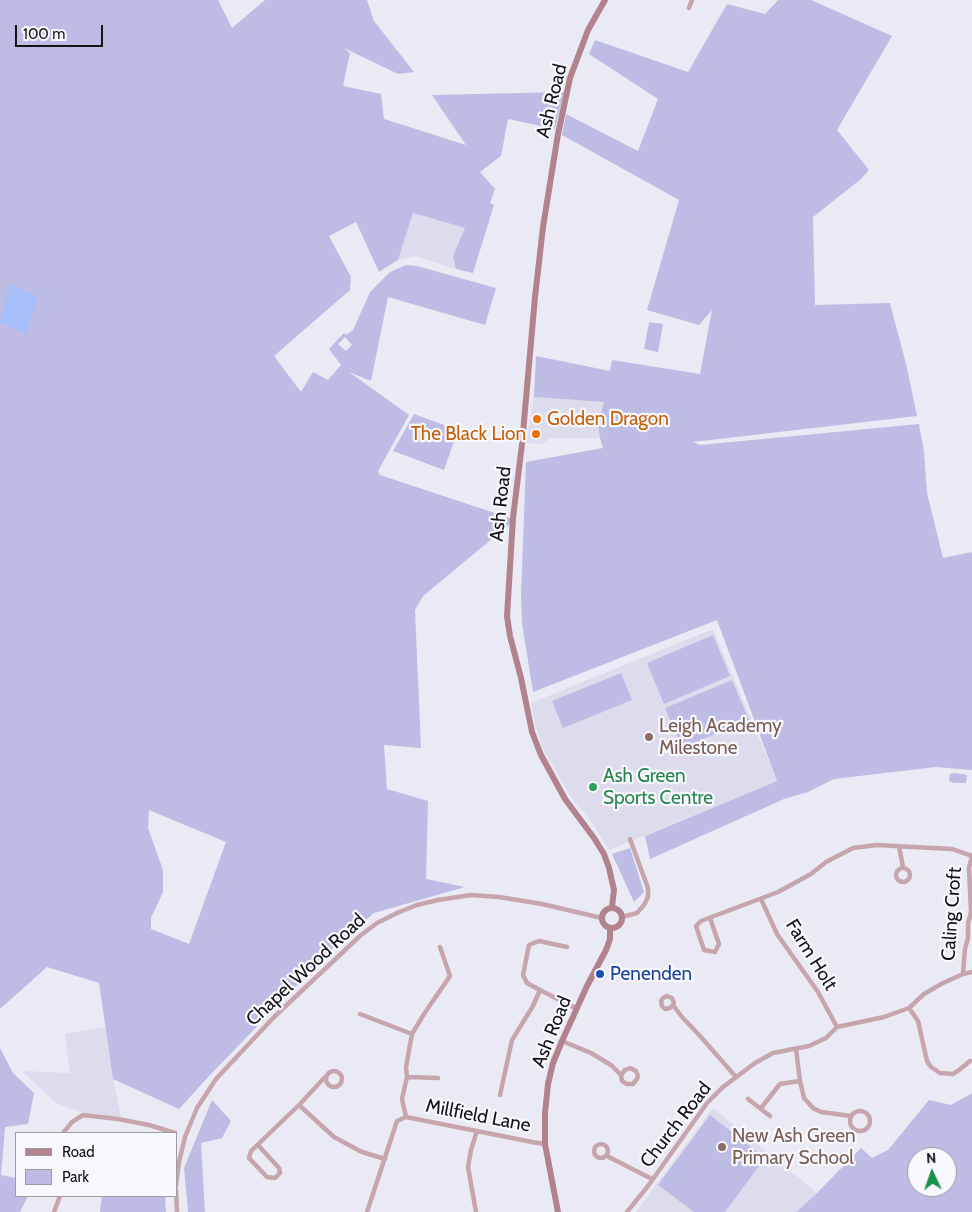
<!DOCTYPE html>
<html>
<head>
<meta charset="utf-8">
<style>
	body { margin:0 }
	#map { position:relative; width:972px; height:1212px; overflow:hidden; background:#eaeaf4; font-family:Cabin,sans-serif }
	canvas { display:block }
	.legend { position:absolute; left:15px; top:1132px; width:162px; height:65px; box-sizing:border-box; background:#f8f8fe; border:1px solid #9c9ca1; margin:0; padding:6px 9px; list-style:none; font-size:15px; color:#131316 }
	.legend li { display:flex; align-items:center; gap:10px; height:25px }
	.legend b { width:25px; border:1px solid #9c9ca1 }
	.north { position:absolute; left:907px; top:1147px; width:50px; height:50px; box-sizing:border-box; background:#f8f8fe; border:1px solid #9c9ca1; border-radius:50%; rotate:357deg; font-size:14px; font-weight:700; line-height:20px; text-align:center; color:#131316 }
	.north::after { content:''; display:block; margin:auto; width:18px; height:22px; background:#1a904a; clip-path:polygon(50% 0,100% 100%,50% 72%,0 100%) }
	.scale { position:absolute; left:15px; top:25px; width:88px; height:22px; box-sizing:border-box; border:2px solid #131316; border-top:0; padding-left:6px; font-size:15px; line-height:18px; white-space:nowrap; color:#131316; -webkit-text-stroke:4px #f8f8fe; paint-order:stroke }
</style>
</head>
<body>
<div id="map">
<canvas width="972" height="1212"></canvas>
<ul class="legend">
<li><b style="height:6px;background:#b2838d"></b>Road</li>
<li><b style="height:14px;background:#bdbce5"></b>Park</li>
</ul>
<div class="north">N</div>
<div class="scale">100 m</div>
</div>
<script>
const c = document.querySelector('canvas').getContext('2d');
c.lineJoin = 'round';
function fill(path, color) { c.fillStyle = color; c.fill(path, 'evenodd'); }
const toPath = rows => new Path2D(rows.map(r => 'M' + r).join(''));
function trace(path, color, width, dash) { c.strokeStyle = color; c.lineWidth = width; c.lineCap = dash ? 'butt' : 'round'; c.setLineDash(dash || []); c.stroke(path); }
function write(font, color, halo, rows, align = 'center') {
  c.font = font + ' Cabin,sans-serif'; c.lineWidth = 4.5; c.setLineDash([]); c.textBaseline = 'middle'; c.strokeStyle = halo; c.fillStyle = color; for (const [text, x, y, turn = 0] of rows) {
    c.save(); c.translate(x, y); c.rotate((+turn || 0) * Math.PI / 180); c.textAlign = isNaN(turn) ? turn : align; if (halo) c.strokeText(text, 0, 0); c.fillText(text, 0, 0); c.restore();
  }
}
const built = toPath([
	[413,213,466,228,453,256,456,269,415,256,398,260],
	[534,397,604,402,598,425,600,438,551,438,541,444,526,443],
	[713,629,777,781,609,850,591,821,571,797,543,749,535,724,531,703],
	[105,1027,113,1079,121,1117,80,1112,56,1103,22,1071,70,1073,65,1034],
	[713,1108,817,1193,796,1212,636,1212]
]);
const green = toPath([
	[0,0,218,0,232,28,265,0,367,0,374,21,414,72,398,74,344,48,350,53,343,86,381,94,384,119,466,145,432,95,564,92,555,129,508,119,501,156,480,172,495,189,490,203,494,205,473,273,456,269,453,256,465,228,413,213,398,260,379,272,356,222,329,236,351,277,350,290,274,356,301,392,313,372,328,380,341,365,329,349,344,333,346,335,353,330,370,292,390,272,406,265,417,266,496,288,485,325,388,297,371,381,349,372,409,415,378,471,380,475,510,518,510,524,423,596,415,610,421,748,384,745,387,789,428,801,426,879,465,887,374,913,337,944,209,1076,179,1109,113,1079,99,983,47,967,0,1009],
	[345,337,352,345,346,351,338,344],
	[149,810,226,842,189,944,151,929,151,918,163,892,163,870,148,828],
	[778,0,811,0,892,36,837,130,869,170,861,179,813,217,815,305,890,303,907,368,917,416,693,442,700,445,919,424,924,452,927,493,943,558,972,552,972,770,936,767,834,779,808,792,784,799,650,859,645,836,777,781,717,620,533,692,522,623,521,595,526,462,603,448,600,438,598,425,604,402,534,397,536,356,610,371,612,360,700,374,712,310,699,325,647,310,679,200,562,135,566,114,638,151,658,99,589,54,595,40,688,72,727,4,765,14],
	[649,322,663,324,658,352,644,349],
	[414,414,458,430,444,470,393,451],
	[713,635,730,676,664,704,647,663],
	[621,673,632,700,563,728,552,701],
	[732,680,749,720,682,748,665,708],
	[955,773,967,775,966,783,954,783,949,781,950,774],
	[630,848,644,892,634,902,612,854],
	[0,1048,13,1073,34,1093,28,1124,5,1127,1,1175,16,1178,16,1196,28,1196,20,1212,0,1212],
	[972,1093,972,1212,796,1212,817,1193,861,1148,872,1158,888,1150,929,1100,951,1105],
	[917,1157,947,1157,947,1187,917,1187],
	[212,1100,231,1121,222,1138,201,1143,205,1212,188,1212,184,1168],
	[710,1115,765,1158,725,1212,694,1212,658,1185],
	[102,1196,165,1196,166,1212,100,1212]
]);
const water = toPath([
	[11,285,37,296,26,334,0,322]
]);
const street = toPath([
	[689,8,692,0],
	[899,846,903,867],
	'896 875a7 7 0 1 1 14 0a7 7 0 1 1-14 0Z',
	[761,899,777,934,818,992,837,1027],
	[622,917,637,913,644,905,648,897,648,888,630,839],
	[710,918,719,944,715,952,704,950,696,926,701,921,778,892,811,874,826,862,853,848,876,845,952,849,972,856],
	[963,974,965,949,968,938,968,924,971,912,969,868,972,856],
	[540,990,527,983,523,975,529,945,539,941,567,947],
	[673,1005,670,1008,665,1009,662,1006,661,1001,663,998,667,996,672,998,674,1003,673,1005,682,1017,701,1037,736,1077],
	[909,1008,918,1021,927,1061,931,1067,940,1073,953,1074,959,1070,970,1061],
	[360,1014,412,1034],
	[562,1041,591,1053,611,1065,621,1075,622,1081,627,1084,633,1084,637,1079,638,1076,636,1071,630,1068,625,1070,621,1075],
	[796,1049,800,1081,804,1098,813,1108,821,1112,851,1116],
	'326 1079a8 8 0 1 1 16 0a8 8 0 1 1-16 0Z',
	[407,1077,438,1078],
	[500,1095,512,1040,533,1006,540,990,571,1006,577,1008],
	[748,1099,770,1116],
	[299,1105,325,1077],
	[761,1108,780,1084,800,1081],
	'850 1121a10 10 0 1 1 20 0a10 10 0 1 1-20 0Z',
	[406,1117,402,1099,407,1077,406,1067,412,1034,424,1014,450,976,440,947],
	[406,1117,532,1142,545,1144],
	[63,1133,72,1122,83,1115,118,1119,149,1125,175,1133],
	'594 1151a7 7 0 1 1 14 0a7 7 0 1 1-14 0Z',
	[258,1145,279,1168,280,1173,275,1178,267,1177,249,1158,251,1151,299,1105,334,1137,362,1152,385,1159],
	[607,1156,652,1179],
	[176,1186,179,1162,185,1137,197,1108,216,1079,274,1017,361,935,377,923,397,913,417,905,438,900,471,895,499,897,542,904,602,918],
	[176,1190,177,1212],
	[54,1212,60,1196],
	[367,1212,397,1121,406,1117],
	[476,1212,468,1167,471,1150,477,1131],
	[627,1212,648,1186,707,1103,723,1087,755,1063,773,1053,809,1046,826,1038,837,1027,884,1017,909,1008,924,994,943,983,963,974,972,972]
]);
const secondary = toPath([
	[605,0,588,30,570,78,558,134,543,227,535,297,522,444,513,518,507,616,510,636,521,678,532,732,541,755,565,799,594,838,604,854,609,868,614,890,612,907],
	'602 918a10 10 0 1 1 20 0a10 10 0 1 1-20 0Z',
	[558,1212,545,1144,545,1113,548,1084,553,1063,562,1041,587,986,606,950,610,939,610,928]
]);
const markers = [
	[537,419,5,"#e8710a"],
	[536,434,5,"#e8710a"],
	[649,737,5,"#8d6e63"],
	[593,787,5,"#2e9e5b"],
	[600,974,5,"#1a4fb4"],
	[722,1147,5,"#8d6e63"]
];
const streetNames = [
	["Ash Road",552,101,-76],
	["Ash Road",501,504,-84],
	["Caling Croft",952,914,-86],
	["Farm Holt",811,955,58],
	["Chapel Wood Road",306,970,-43],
	["Ash Road",552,1032,-68],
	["Millfield Lane",478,1116,11],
	["Church Road",676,1125,-52]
];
const foodNames = [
	["Golden Dragon",547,419],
	["The Black Lion",526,434,"right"]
];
const educationNames = [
	["Leigh Academy",659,726],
	["Milestone",659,748],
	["New Ash Green",732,1136],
	["Primary School",732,1158]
];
const leisureNames = [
	["Ash Green",603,776],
	["Sports Centre",603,798]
];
const transitNames = [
	["Penenden",610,974]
];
fill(built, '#dcdced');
fill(green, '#bdbce5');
fill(water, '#a4bff9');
trace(street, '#c6a5ac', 4.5);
trace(secondary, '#b2838d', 6);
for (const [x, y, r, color] of markers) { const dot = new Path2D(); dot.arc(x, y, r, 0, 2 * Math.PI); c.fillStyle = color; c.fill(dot); trace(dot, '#f8f8fe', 2); }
write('19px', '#131316', '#f8f8fe', streetNames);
write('19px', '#c56008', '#f8f8fe', foodNames, 'left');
write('19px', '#785e54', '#f8f8fe', educationNames, 'left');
write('19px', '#27864d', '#f8f8fe', leisureNames, 'left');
write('19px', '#164399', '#f8f8fe', transitNames, 'left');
</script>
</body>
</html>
